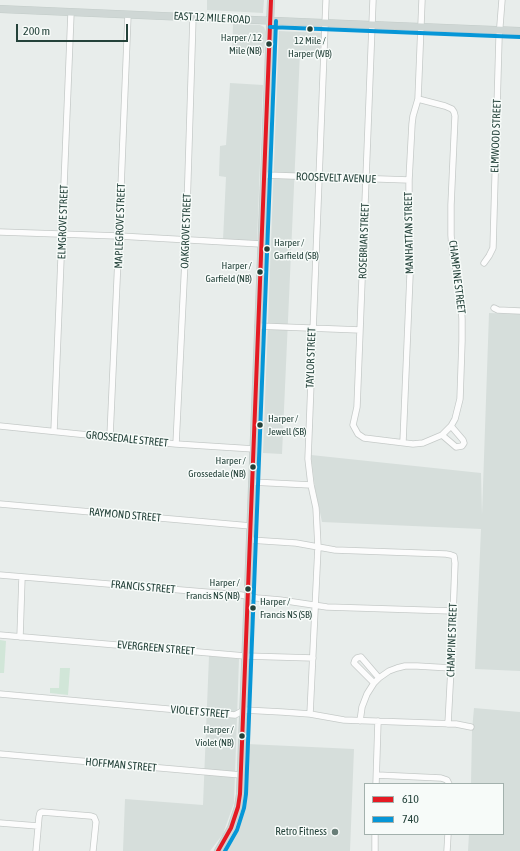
<!DOCTYPE html>
<html>
<head>
<meta charset="utf-8">
<style>
	body { margin:0 }
	#map { position:relative; width:520px; height:851px; overflow:hidden; background:#e8edeb; font-family:"Asap Condensed",sans-serif }
	canvas { display:block }
	.legend { position:absolute; left:364px; top:783px; width:140px; height:52px; box-sizing:border-box; background:#f7fbf9; border:1px solid #a3b1ad; margin:0; padding:5px 7px; list-style:none; font-size:12px; color:#24423a }
	.legend li { display:flex; align-items:center; gap:8px; height:20px }
	.legend b { width:20px; border:1px solid #a3b1ad }
	.scale { position:absolute; left:16px; top:24px; width:112px; height:18px; box-sizing:border-box; border:2px solid #24423a; border-top:0; padding-left:5px; font-size:12px; line-height:14px; white-space:nowrap; color:#24423a; -webkit-text-stroke:3px #f7fbf9; paint-order:stroke }
</style>
</head>
<body>
<div id="map">
<canvas width="520" height="851"></canvas>
<ul class="legend">
<li><b style="height:5px;background:#e51a23"></b>610</li>
<li><b style="height:5px;background:#0696d7"></b>740</li>
</ul>
<div class="scale">200 m</div>
</div>
<script>
const c = document.querySelector('canvas').getContext('2d');
c.lineJoin = 'round';
function fill(path, color) { c.fillStyle = color; c.fill(path, 'evenodd'); }
const toPath = rows => new Path2D(rows.map(r => 'M' + r).join(''));
function trace(path, color, width, dash) { c.strokeStyle = color; c.lineWidth = width; c.lineCap = dash ? 'butt' : 'round'; c.setLineDash(dash || []); c.stroke(path); }
function write(font, color, halo, rows, align = 'center') {
  c.font = font + ' "Asap Condensed",sans-serif'; c.lineWidth = 3; c.setLineDash([]); c.textBaseline = 'middle'; c.strokeStyle = halo; c.fillStyle = color; for (const [text, x, y, turn = 0] of rows) {
    c.save(); c.translate(x, y); c.rotate((+turn || 0) * Math.PI / 180); c.textAlign = isNaN(turn) ? turn : align; if (halo) c.strokeText(text, 0, 0); c.fillText(text, 0, 0); c.restore();
  }
}
const built = toPath([
	[207,0,264,0,263,13,207,10],
	[233,24,260,25,264,27,266,32,264,53,232,52],
	[279,31,321,33,320,52,300,52,282,454,263,453],
	[230,83,263,85,257,241,223,240,226,177,219,176,220,146,226,145],
	[489,313,520,314,520,671,475,669,481,529,322,522,315,488,311,455,481,473,482,515],
	[209,656,239,659,234,803,223,834,210,851,123,851,125,799,203,805],
	[474,708,520,712,520,851,468,851,469,834,503,834,503,784,471,784,472,730],
	[247,744,354,749,350,851,225,851,228,847,237,828,245,797]
]);
const green = toPath([
	[0,640,6,641,4,673,0,673],
	[60,668,70,668,68,695,50,693,50,688,59,688]
]);
const minor = toPath([
	[373,0,357,407,353,425,358,434,364,438,413,444,423,443,442,435,451,426,455,419,460,399,462,341,462,319,460,289,452,249,451,235,451,205,455,116,454,112,452,109,445,106,418,99],
	[264,175,409,180],
	[0,232,119,236,261,244],
	[484,263,489,256,493,248,499,38,502,0],
	[494,308,498,310,520,311],
	[258,326,360,330],
	[0,426,176,444,254,449],
	[54,431,62,234,71,13],
	[442,435,456,447,462,446,464,443,463,440,451,426],
	[110,436,119,236,128,15],
	[403,442,410,275,407,223,409,211,409,180,412,124,413,116,418,99,422,0],
	[176,444,186,240,193,17],
	[252,482,311,485],
	[0,504,251,526],
	[250,540,296,543,335,550,446,554,451,555,454,556,455,563,451,668,448,724],
	[0,575,241,595,257,598,280,600,327,607,453,611],
	[0,635,245,656,313,658],
	[20,637,22,577],
	[374,683,354,663,355,660,357,658,361,657,379,678],
	[0,694,235,715,244,710,282,712,310,714,344,720,456,724,471,727],
	[310,714,318,547,316,508,311,485,308,459,326,0],
	[360,721,362,707,367,694,374,683,379,678,389,671,397,668,405,666,417,666,451,668],
	[0,754,241,775],
	[377,775,441,778,447,780,449,784],
	[376,784,378,721],
	[0,823,38,826],
	[36,851,39,817,40,813,42,812,91,816,94,817,96,822,93,851],
	[375,851,375,834],
	[447,851,448,834]
]);
const major = toPath([
	[0,9,324,23,520,31],
	[218,851,231,828,238,807,240,794,271,0]
]);
const bus1 = toPath([
	[218,851,231,828,238,807,240,794,271,0]
]);
const bus2 = toPath([
	[270,27,520,37],
	[225,851,237,830,244,808,246,794,276,21]
]);
const markers = [
	[310,29,3.5,"#24423a"],
	[269,44,3.5,"#24423a"],
	[267,249,3.5,"#24423a"],
	[260,272,3.5,"#24423a"],
	[260,425,3.5,"#24423a"],
	[253,467,3.5,"#24423a"],
	[248,589,3.5,"#24423a"],
	[253,608,3.5,"#24423a"],
	[242,736,3.5,"#24423a"],
	[335,832,4,"#697e78"]
];
const busNames = [
	["Harper / 12",262,38],
	["Mile (NB)",262,51],
	["12 Mile /",310,41,"center"],
	["Harper (WB)",310,54,"center"],
	["Harper /",274,243,"left"],
	["Garfield (SB)",274,256,"left"],
	["Harper /",252,266],
	["Garfield (NB)",252,279],
	["Harper /",268,419,"left"],
	["Jewell (SB)",268,432,"left"],
	["Harper /",246,461],
	["Grossedale (NB)",246,474],
	["Harper /",240,583],
	["Francis NS (NB)",240,596],
	["Harper /",260,602,"left"],
	["Francis NS (SB)",260,615,"left"],
	["Harper /",234,730],
	["Violet (NB)",234,743]
];
const streetNames = [
	["EAST 12 MILE ROAD",212,18,3],
	["ELMWOOD STREET",496,136,-88],
	["ROOSEVELT AVENUE",336,178,2],
	["ELMGROVE STREET",63,222,-88],
	["MAPLEGROVE STREET",120,226,-88],
	["OAKGROVE STREET",186,231,-88],
	["MANHATTAN STREET",409,233,-91],
	["ROSEBRIAR STREET",364,241,-88],
	["CHAMPINE STREET",457,277,83],
	["TAYLOR STREET",311,358,-88],
	["GROSSEDALE STREET",127,439,6],
	["RAYMOND STREET",125,515,5],
	["FRANCIS STREET",143,587,5],
	["CHAMPINE STREET",452,640,-88],
	["EVERGREEN STREET",156,648,5],
	["VIOLET STREET",200,712,5],
	["HOFFMAN STREET",121,765,5]
];
const poiNames = [
	["Retro Fitness",327,832]
];
fill(built, '#d6dedb');
fill(green, '#d1e6d8');
trace(minor, '#c5cac8', 7);
trace(major, '#c3ccc9', 8);
trace(minor, '#fcfcfc', 5.5);
trace(major, '#cfd7d5', 7);
trace(bus1, '#e51a23', 4);
trace(bus2, '#0696d7', 4);
for (const [x, y, r, color] of markers) { const dot = new Path2D(); dot.arc(x, y, r, 0, 2 * Math.PI); c.fillStyle = color; c.fill(dot); trace(dot, '#f7fbf9', 1.5); }
write('10px', '#24423a', '#f7fbf9', busNames, 'right');
write('11px', '#24423a', '#f7fbf9', streetNames);
write('11px', '#24423a', '#f7fbf9', poiNames, 'right');
</script>
</body>
</html>
